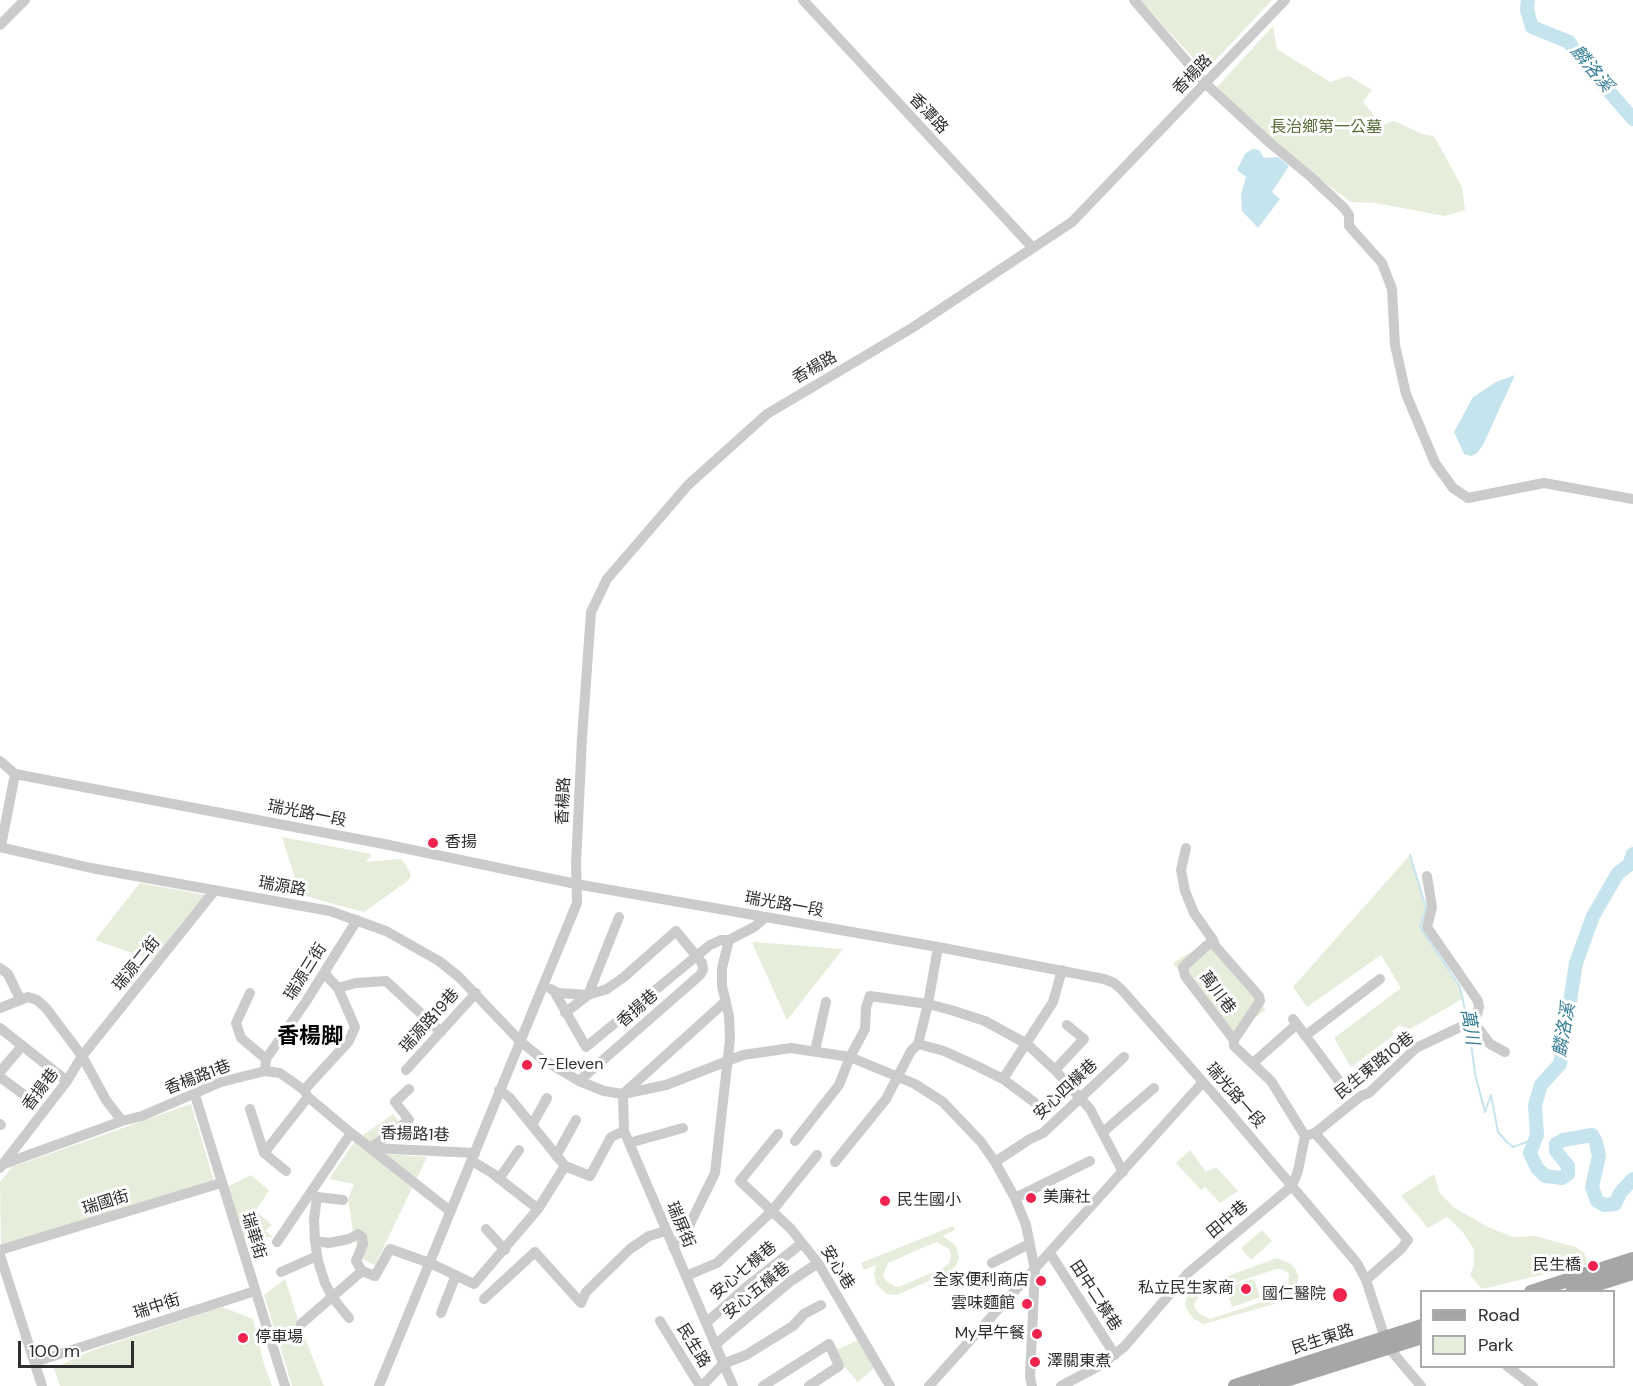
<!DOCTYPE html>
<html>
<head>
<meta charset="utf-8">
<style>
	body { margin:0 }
	#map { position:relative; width:1633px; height:1386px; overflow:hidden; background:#fff; font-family:"DM Sans",sans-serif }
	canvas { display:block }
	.legend { position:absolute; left:1420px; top:1290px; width:195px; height:78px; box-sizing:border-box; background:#fff; border:2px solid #ababab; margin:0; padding:8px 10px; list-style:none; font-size:18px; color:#2e2e2e }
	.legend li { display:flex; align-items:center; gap:12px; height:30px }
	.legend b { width:30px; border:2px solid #ababab }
	.scale { position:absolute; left:18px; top:1341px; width:116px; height:27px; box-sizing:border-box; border:3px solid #2e2e2e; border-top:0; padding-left:8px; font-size:18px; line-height:21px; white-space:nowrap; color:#2e2e2e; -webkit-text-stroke:4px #fff; paint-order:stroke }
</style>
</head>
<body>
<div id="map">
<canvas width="1633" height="1386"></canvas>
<ul class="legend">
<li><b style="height:8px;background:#a6a6a6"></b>Road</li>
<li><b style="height:16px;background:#e7eddb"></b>Park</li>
</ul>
<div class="scale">100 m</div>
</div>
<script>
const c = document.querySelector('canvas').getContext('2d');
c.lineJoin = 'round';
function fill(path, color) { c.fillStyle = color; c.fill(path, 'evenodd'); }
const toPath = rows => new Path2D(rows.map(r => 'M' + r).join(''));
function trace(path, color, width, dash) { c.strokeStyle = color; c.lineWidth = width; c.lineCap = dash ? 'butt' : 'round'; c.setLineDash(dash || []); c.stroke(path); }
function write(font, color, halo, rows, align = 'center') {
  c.font = font + ' "DM Sans","Noto Sans TC",sans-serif'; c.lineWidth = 6; c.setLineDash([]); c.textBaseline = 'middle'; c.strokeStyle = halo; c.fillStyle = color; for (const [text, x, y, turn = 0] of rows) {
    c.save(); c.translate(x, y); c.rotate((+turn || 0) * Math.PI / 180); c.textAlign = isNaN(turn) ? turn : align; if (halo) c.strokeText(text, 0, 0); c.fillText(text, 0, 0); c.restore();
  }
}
const green = toPath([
	[1140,0,1272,0,1212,64,1198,63],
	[1273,26,1277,49,1330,82,1349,76,1372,90,1363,102,1382,125,1394,121,1422,134,1434,136,1462,187,1465,210,1444,216,1376,203,1351,202,1273,144,1217,87],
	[282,837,372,854,366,862,401,859,406,865,411,875,409,880,364,912,319,900,300,894],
	[1410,855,1426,908,1420,928,1460,987,1464,998,1410,1029,1399,1025,1392,1031,1393,1036,1351,1067,1334,1038,1401,988,1381,955,1307,1007,1293,987],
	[140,883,205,895,152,960,95,940],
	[1214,938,1266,1010,1228,1037,1173,963],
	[753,942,755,942,843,949,787,1020,753,945],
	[191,1104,214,1181,1,1246,0,1182,12,1167],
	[393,1114,404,1129,372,1153,427,1157,375,1265,364,1260,358,1251,353,1233,348,1199,354,1184,329,1179,355,1141],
	[1190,1150,1206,1172,1216,1167,1238,1191,1220,1203,1205,1187,1201,1190,1176,1163],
	[1434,1174,1440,1193,1453,1207,1486,1226,1513,1237,1535,1236,1576,1247,1584,1253,1588,1264,1482,1289,1470,1275,1474,1265,1474,1249,1462,1231,1447,1217,1428,1228,1401,1196],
	[251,1175,269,1190,256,1211,272,1225,265,1231,273,1237,243,1239,227,1187],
	[953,1226,955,1230,943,1236,956,1246,959,1258,956,1266,947,1273,897,1295,887,1294,876,1284,874,1274,876,1265,864,1270,861,1263],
	[936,1242,949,1249,951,1256,949,1263,943,1268,899,1287,894,1286,885,1280,883,1275,888,1263],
	[1262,1230,1272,1241,1251,1260,1241,1248],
	[1277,1258,1291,1264,1296,1270,1299,1277,1294,1294,1288,1300,1204,1324,1194,1319,1189,1313,1185,1305,1187,1297,1193,1289],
	[1276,1269,1282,1269,1289,1274,1288,1286,1280,1296,1210,1319,1200,1314,1196,1310,1194,1305,1199,1295],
	[285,1279,299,1323,324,1386,292,1386,264,1295],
	[1254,1279,1260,1297,1232,1307,1226,1288],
	[222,1307,253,1319,264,1364,272,1386,60,1386,54,1368,93,1350],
	[859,1340,875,1367,858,1382,842,1364,834,1346,838,1349]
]);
const water = toPath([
	[1252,149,1259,150,1264,158,1278,157,1289,166,1272,192,1280,199,1258,228,1242,211,1241,194,1246,177,1237,170,1245,154],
	[1515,375,1483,445,1477,453,1471,456,1464,454,1454,432,1473,397,1496,382]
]);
const stream = toPath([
	[1410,855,1426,908,1420,927,1460,987,1467,1019],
	[1469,1027,1475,1074,1485,1112,1491,1095,1498,1132,1507,1142,1513,1147,1535,1139]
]);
const river = toPath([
	[1528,0,1527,10,1532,27,1569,42,1577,54,1633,119],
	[1633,854,1629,865,1618,873,1593,916,1576,963,1560,1064,1541,1085,1535,1105,1537,1135,1530,1153,1537,1168,1545,1176,1562,1178,1568,1174,1568,1166,1556,1151,1556,1144,1563,1140,1592,1135,1596,1142,1599,1156,1592,1187,1597,1201,1604,1205,1615,1204,1620,1193,1633,1179]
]);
const minor = toPath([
	[803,0,1032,247],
	[1134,0,1206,84,1270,143,1311,177,1344,208,1349,215,1349,226,1382,263,1392,289,1395,345,1406,394,1435,463,1453,488,1468,498,1544,483,1633,499],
	[0,25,25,0],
	[0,761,15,774,384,844,576,884,938,947,1104,979,1114,983,1122,990,1225,1107,1357,1263,1366,1280,1388,1347,1421,1386],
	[1,846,15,774],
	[0,847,91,868,330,911,386,931,439,961,459,977,520,1041,542,1059,579,1081,604,1091,623,1094,666,1085,743,1055,791,1048,850,1057,915,1084,943,1102,981,1142,995,1162,1015,1198,1026,1225,1035,1270,1030,1377,1032,1386],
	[1186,848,1181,870,1185,891,1194,913,1213,940],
	[0,968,8,974,20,999],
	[338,988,356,983,386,981,441,1032],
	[551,989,558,993,588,995],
	[554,991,586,1047,710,945,721,940,729,940,754,927,766,917],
	[250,993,236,1023,241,1038,266,1059],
	[588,995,619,917],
	[726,1001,623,1094,624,1131,733,1386],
	[0,1008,28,997,37,1000,46,1008,82,1056,106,1100,122,1121,142,1116,221,1082,265,1071,280,1073,304,1090,308,1097,351,1133,450,1211],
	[565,1013,588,995,607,989,624,977,676,931,702,963,703,970,700,975,579,1081],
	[1293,1019,1342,1085],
	[1473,1021,1490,1044,1505,1052],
	[0,1028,67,1081],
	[1305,1036,1380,979],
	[918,1044,944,1051,977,1066,1003,1079,1034,1102],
	[815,1051,826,1002],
	[1253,1063,1296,1025],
	[406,1070,476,993],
	[1055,1070,1084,1039,1067,1025],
	[265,1071,266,1059,305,1003,357,920],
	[0,1072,22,1046],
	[0,1077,23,1094],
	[1003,1079,1053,1002,1062,970],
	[304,1090,349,1041,355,1027,338,988,324,973],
	[499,1090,509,1097,565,1166,590,1176,611,1137,624,1131],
	[195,1095,285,1386],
	[250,1109,264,1153,286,1171],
	[0,1124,1,1125],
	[532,1125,547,1098],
	[1103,1132,1154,1088],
	[1315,1133,1408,1240,1401,1249,1366,1280],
	[778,1134,740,1181,791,1229,818,1263,890,1386],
	[1305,1136,1315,1133,1361,1096,1369,1093,1416,1048,1473,1021,1477,1015,1479,1007,1478,1001,1427,927,1432,907,1427,876],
	[795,1141,839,1085,850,1057,865,1029,866,1007,870,996,928,1004,951,1010,985,1021,1027,1044,1055,1070,1090,1109,1123,1172],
	[629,1143,683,1128],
	[370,1148,409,1120,395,1102,409,1089],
	[371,1148,475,1153],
	[264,1153,308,1097],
	[556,1156,576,1120],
	[472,1161,492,1173,538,1209],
	[835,1162,886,1099,911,1051,918,1044,928,1004,938,947],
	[995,1162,1030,1139,1043,1133,1124,1057],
	[4,1164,122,1121],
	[0,1168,67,1081,82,1056,215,890],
	[499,1179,519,1150],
	[1015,1198,1090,1161],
	[343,1200,317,1197,314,1220,315,1241,318,1261,325,1283,333,1298,349,1318],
	[486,1229,505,1250],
	[315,1241,329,1243,349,1239,358,1234,362,1237,363,1244,356,1261,362,1271],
	[277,1242,351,1133],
	[673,1247,686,1232,715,1173,730,1039,729,1016,722,986,722,968,729,940],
	[0,1250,221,1183],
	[1050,1253,1115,1355],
	[0,1255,42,1386],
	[992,1263,1029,1244],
	[281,1272,317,1256],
	[686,1276,717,1263,772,1211,817,1155],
	[484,1299,535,1252,581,1303,586,1292,630,1249,649,1236,666,1231],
	[441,1313,456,1275],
	[660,1321,700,1386],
	[706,1323,744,1289,802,1243],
	[301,1324,362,1271,375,1276,390,1249,430,1263,474,1284,538,1209,565,1166],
	[716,1344,791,1281,818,1263],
	[35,1362,255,1291],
	[1507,1366,1533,1386],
	[379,1386,577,903,576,864,582,738,591,612,607,579,688,485,767,414,912,328,1072,222,1285,0],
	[702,1386,723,1364,746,1355,793,1326,804,1314,821,1305],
	[763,1386,829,1344,839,1366,809,1386],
	[929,1386,1203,1082],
	[1061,1386,1099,1366,1124,1347,1188,1273,1292,1186,1298,1171,1305,1136,1271,1081,1234,1046,1234,1040,1185,976,1183,967,1213,940,1216,947,1259,996,1260,1001,1234,1040]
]);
const major = toPath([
	[1531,1292,1633,1259],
	[1572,1292,1633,1273],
	[1235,1386,1422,1326],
	[1267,1386,1422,1337]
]);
const markers = [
	[433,843,6,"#f12450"],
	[527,1065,6,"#f12450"],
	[1031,1198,6,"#f12450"],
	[885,1201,6,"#f12450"],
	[1593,1266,6,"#f12450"],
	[1041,1281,6,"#f12450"],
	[1246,1289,6,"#f12450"],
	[1340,1295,8,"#f12450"],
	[1027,1304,6,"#f12450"],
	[1037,1334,6,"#f12450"],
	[243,1338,6,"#f12450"],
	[1035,1362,6,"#f12450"]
];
const streetNames = [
	["香楊路",1193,75,-46],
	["香潭路",928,114,47],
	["香楊路",815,368,-30],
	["香楊路",564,801,-87],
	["瑞光路一段",307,814,11],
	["瑞源路",282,887,10],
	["瑞光路一段",784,905,10],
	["瑞源二街",137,964,-51],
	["瑞源三街",306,972,-58],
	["萬川巷",1217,993,53],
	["香揚巷",638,1009,-41],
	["瑞源路19巷",430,1021,-48],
	["民生東路10巷",1375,1066,-39],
	["香楊路1巷",198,1078,-21],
	["香揚巷",41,1090,-53],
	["安心四橫巷",1066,1090,-43],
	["瑞光路一段",1235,1096,49],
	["香揚路1巷",415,1135,2],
	["瑞國街",106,1203,-17],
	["田中巷",1228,1220,-40],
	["瑞屏街",680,1225,67],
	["瑞華街",253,1236,73],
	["安心巷",837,1268,58],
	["安心七橫巷",744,1271,-40],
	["安心五橫巷",757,1291,-39],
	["田中二橫巷",1095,1296,57],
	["瑞中街",157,1307,-18],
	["民生東路",1323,1340,-18],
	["民生路",693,1346,59]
];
const parkNames = [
	["長治鄉第一公墓",1326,128]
];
const poiNames = [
	["香揚",445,843],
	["7-Eleven",539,1065],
	["美廉社",1043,1198],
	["民生國小",897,1201],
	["民生橋",1581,1266,"right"],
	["全家便利商店",1029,1281,"right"],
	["私立民生家商",1234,1289,"right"],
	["國仁醫院",1326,1295,"right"],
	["雲味麵館",1015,1304,"right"],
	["My早午餐",1025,1334,"right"],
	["停車場",255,1338],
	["澤關東煮",1047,1362]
];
const waterNames = [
	["麟洛溪",1591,69,50],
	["萬川",1469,1027,80],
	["麟洛溪",1565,1030,-80]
];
const districtNames = [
	["香楊脚",310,1037]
];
fill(green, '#e7eddb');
fill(water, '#c5e4ee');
trace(stream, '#c5e4ee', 2);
trace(river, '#c5e4ee', 14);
trace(minor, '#cbcbcb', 10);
trace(major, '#a6a6a6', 14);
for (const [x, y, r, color] of markers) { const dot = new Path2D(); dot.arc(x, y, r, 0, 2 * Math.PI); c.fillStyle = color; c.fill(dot); trace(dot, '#fff', 2); }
write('16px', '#2e2e2e', '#fff', streetNames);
write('16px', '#586d38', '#fff', parkNames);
write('16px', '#2e2e2e', '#fff', poiNames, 'left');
write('italic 18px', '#367e96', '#fff', waterNames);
write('bold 22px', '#000', '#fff', districtNames);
</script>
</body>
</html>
